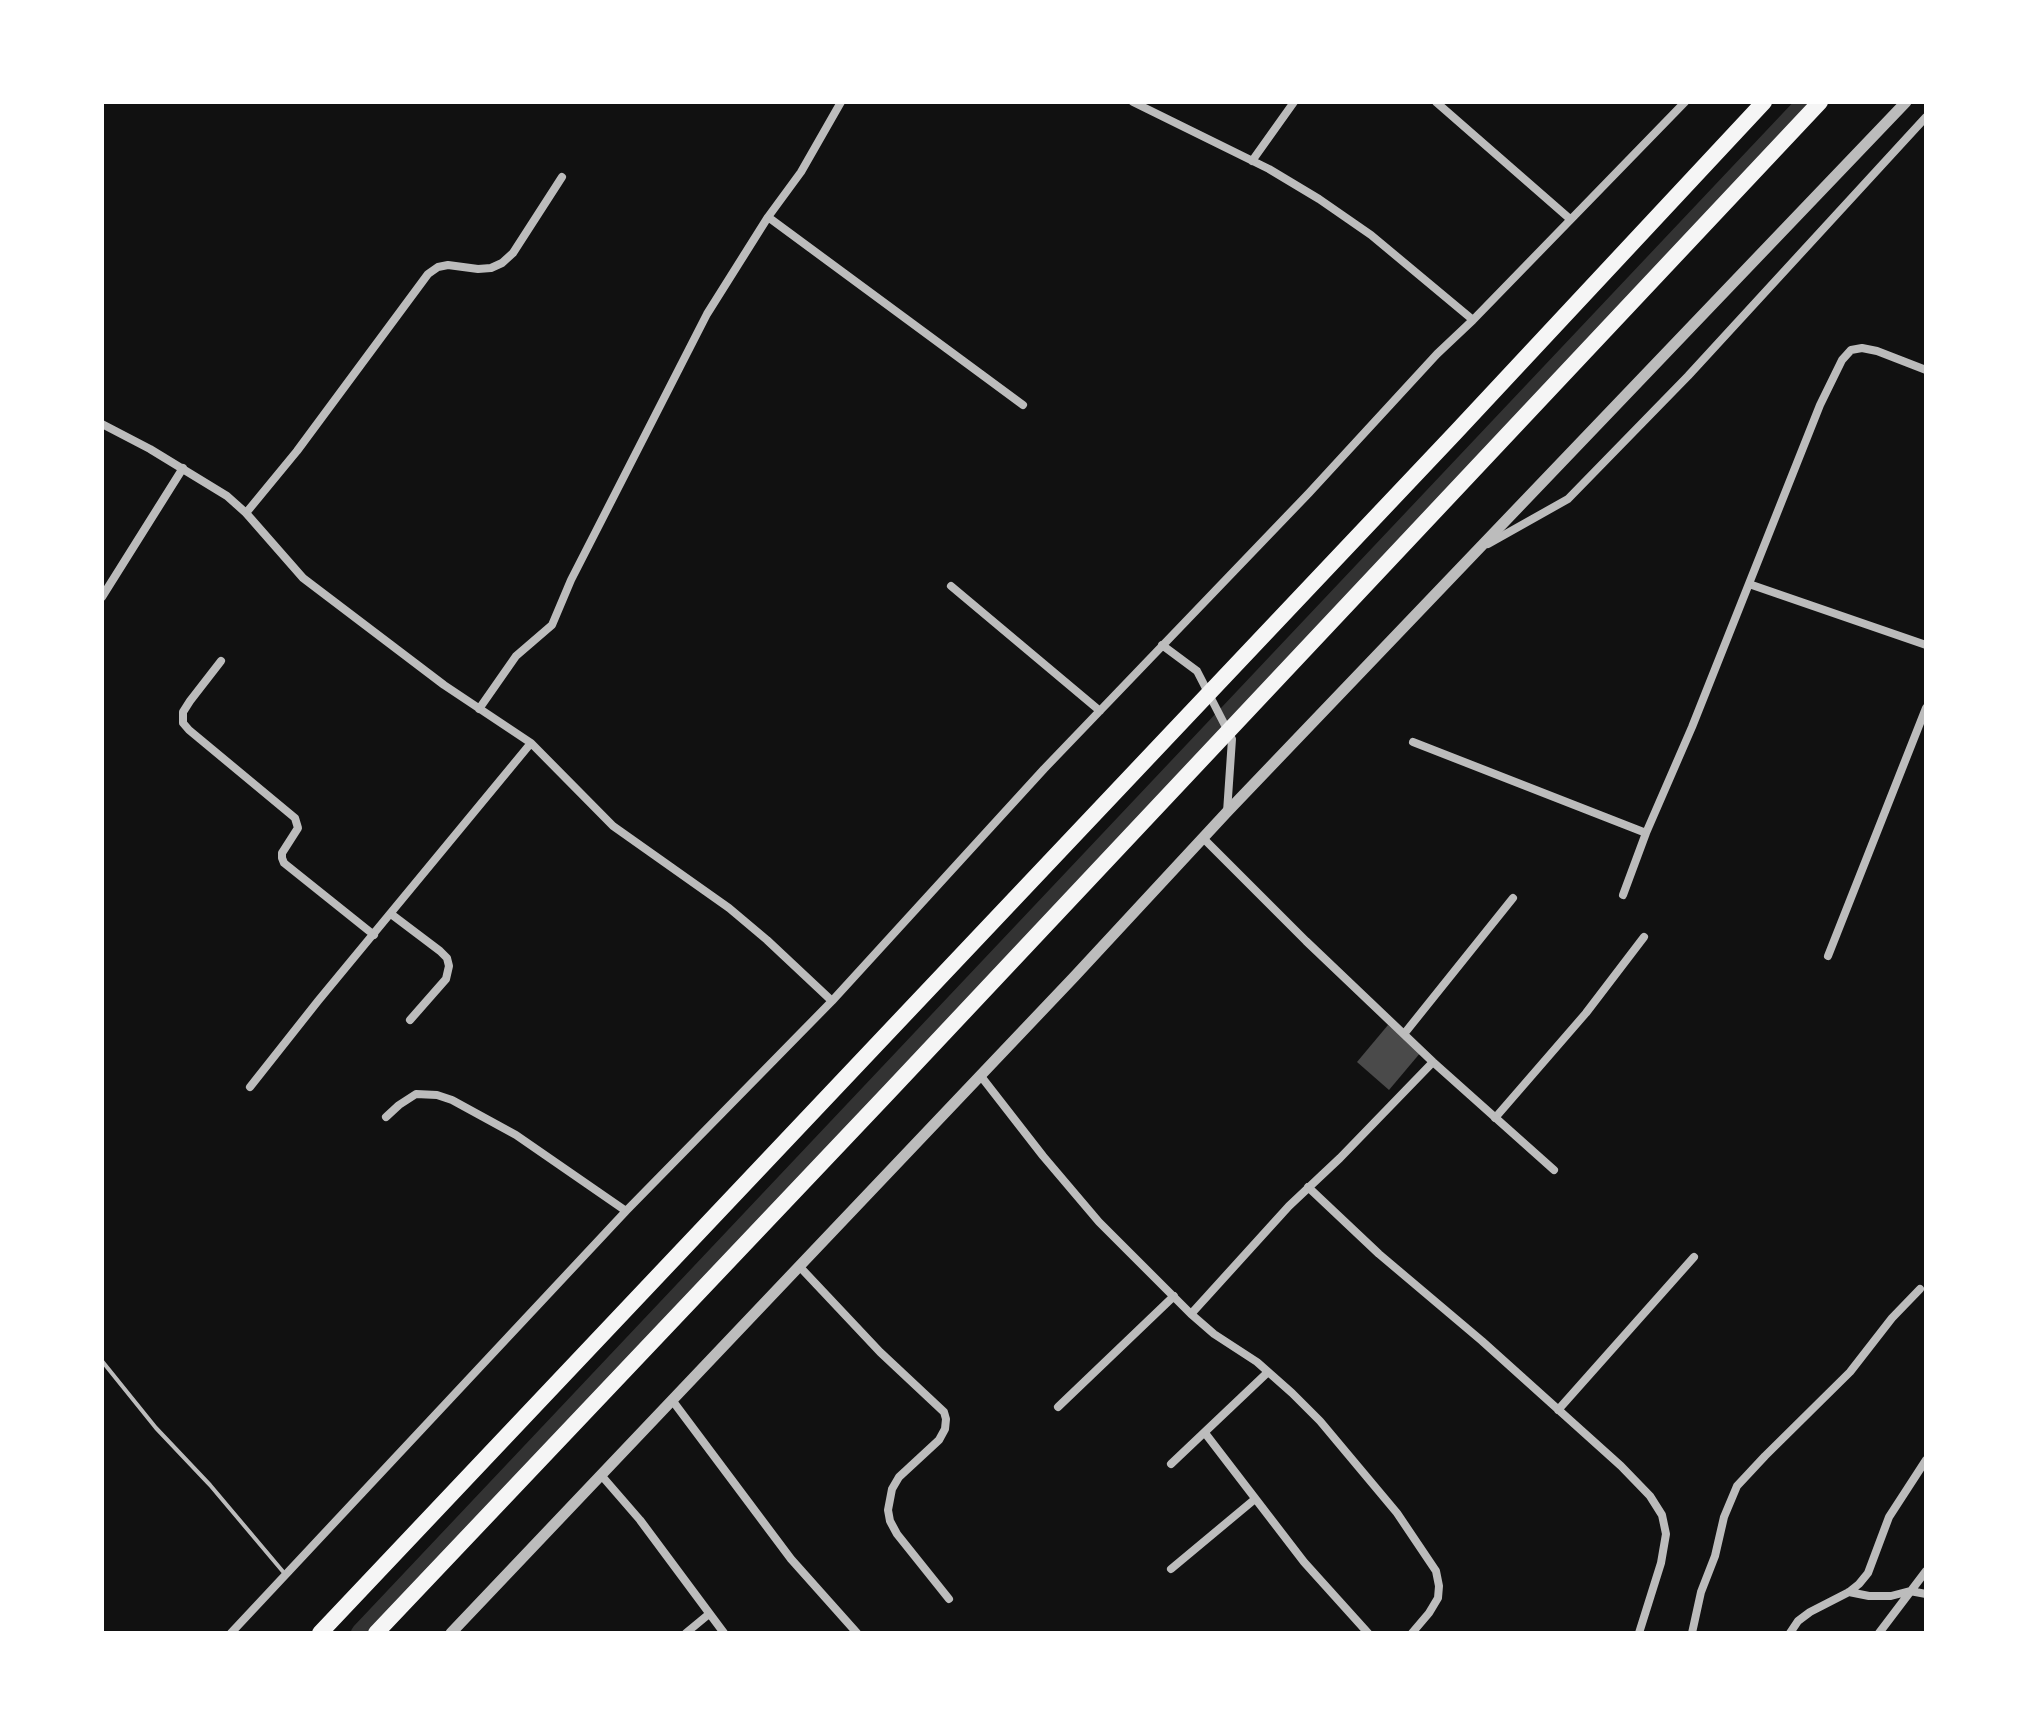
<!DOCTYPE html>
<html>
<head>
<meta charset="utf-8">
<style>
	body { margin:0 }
	#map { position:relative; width:2028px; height:1735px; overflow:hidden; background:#111; font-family:"Public Sans",sans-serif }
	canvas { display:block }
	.frame { position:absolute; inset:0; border:104px solid #fff; pointer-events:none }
</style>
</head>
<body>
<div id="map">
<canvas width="2028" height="1735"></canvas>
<div class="frame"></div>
</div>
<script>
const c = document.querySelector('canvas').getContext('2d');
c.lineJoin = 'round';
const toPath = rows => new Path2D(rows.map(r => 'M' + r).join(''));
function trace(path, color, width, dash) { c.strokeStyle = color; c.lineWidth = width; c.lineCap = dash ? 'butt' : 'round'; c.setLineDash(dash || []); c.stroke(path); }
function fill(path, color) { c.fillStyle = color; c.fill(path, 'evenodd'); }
const canal = toPath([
	[361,1633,1807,102]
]);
const building = toPath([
	[1388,1025,1421,1052,1389,1090,1357,1062]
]);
const service = toPath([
	[102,1361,156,1428,210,1485,285,1574]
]);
const minor = toPath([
	[1133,102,1269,169,1319,199,1371,235,1473,320],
	[1436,102,1570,219],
	[1252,161,1294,102],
	[768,217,1023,405],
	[102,424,150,449,227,496,246,513,303,578,444,685,531,743,613,826,729,908,767,940,832,1001],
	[246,513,297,451,428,274,438,267,448,265,478,269,491,268,502,263,513,253,562,177],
	[1488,544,1568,499,1688,376,1926,117],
	[1749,584,1926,645],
	[951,586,1100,711],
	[102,597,183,468],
	[1162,645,1197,671,1232,739,1227,812],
	[221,661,190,701,183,712,183,723,189,730,295,818,298,828,282,853,282,858,284,863,374,935],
	[479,709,516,656,552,625,571,580,707,314,768,217,801,172,841,102],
	[1413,742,1646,833],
	[1203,838,1306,941,1433,1062,1554,1170],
	[1623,895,1646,833,1692,727,1820,405,1842,360,1851,350,1862,348,1877,351,1926,370],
	[391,914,440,951,447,958,449,966,446,979,410,1020],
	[1828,956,1926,708],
	[1404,1034,1513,898],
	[980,1075,1043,1156,1099,1222,1191,1314,1214,1334,1257,1362,1292,1393,1320,1421,1397,1513,1436,1571,1439,1586,1438,1598,1429,1613,1412,1633],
	[250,1087,318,1001,531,743],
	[386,1117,399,1105,416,1094,437,1095,452,1100,516,1135,626,1211],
	[1495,1118,1586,1013,1644,937],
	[1308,1187,1379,1254,1482,1341,1621,1466,1650,1496,1662,1515,1666,1534,1661,1563,1639,1633],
	[799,1266,880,1352,944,1412,946,1419,945,1429,939,1440,899,1477,892,1489,888,1510,890,1521,897,1534,949,1599],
	[1191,1314,1289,1206,1340,1158,1433,1062],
	[672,1400,791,1559,857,1633],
	[1058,1407,1174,1296],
	[1558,1410,1694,1257],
	[1205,1433,1304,1562,1368,1633],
	[1171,1464,1268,1372],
	[601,1475,640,1520,724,1633],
	[1171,1569,1255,1499],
	[1849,1592,1869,1596,1891,1596,1910,1591,1926,1594],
	[231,1633,626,1211,832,1001,1044,769,1309,493,1437,354,1473,320,1685,102],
	[686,1633,709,1614],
	[1692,1633,1701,1592,1715,1556,1724,1517,1737,1486,1765,1456,1850,1372,1892,1318,1920,1289],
	[1790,1633,1798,1621,1810,1612,1849,1592,1859,1584,1868,1573,1889,1517,1926,1460],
	[1879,1633,1926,1571]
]);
const tertiary = toPath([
	[451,1633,1074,977,1227,812,1906,102]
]);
const motorway = toPath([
	[320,1633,1456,432,1764,102],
	[376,1633,889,1092,1820,102]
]);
trace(canal, '#333', 20);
fill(building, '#4a4a4a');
trace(service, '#bcbcbc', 4);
trace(minor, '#bcbcbc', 8);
trace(tertiary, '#bcbcbc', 11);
trace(motorway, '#f5f5f5', 16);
</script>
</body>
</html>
